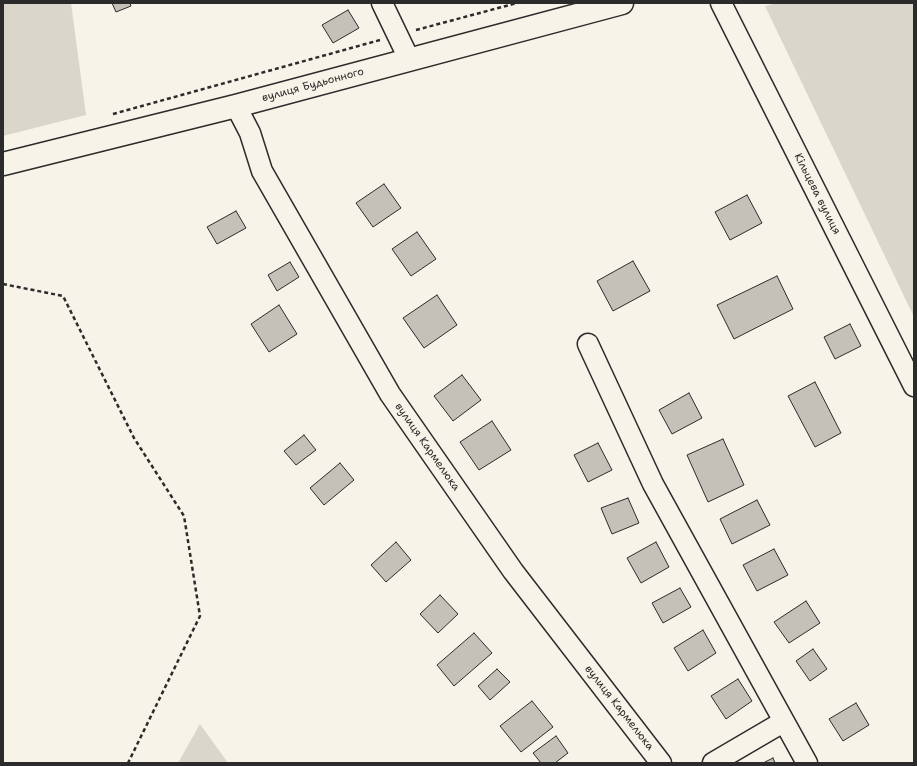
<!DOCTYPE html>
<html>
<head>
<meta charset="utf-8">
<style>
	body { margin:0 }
	#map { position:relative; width:917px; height:766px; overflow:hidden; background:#f7f3e8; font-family:"Shantell Sans",sans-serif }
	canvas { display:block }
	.frame { position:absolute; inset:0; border:4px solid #2b2b2b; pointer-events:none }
</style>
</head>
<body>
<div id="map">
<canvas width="917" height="766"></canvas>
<div class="frame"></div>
</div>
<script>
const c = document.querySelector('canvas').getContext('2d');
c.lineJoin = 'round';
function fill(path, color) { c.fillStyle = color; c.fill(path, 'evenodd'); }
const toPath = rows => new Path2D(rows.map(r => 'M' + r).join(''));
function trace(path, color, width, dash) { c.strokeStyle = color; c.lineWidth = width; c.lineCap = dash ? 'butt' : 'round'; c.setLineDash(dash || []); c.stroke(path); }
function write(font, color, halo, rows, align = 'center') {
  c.font = font + ' "Shantell Sans",sans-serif'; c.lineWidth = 3; c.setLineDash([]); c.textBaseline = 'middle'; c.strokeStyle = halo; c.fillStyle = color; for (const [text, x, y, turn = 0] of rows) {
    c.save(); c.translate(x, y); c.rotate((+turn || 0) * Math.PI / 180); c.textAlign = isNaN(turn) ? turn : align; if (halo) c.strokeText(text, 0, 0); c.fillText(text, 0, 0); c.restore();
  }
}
const green = toPath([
	[3,3,71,3,86,115,3,136],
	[777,3,914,3,914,317,765,6],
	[200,724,228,763,178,763]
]);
const building = toPath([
	[112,3,130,3,131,6,116,12,112,3],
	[348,10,359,28,333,43,322,25,348,10],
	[384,184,401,208,373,227,356,203,384,184],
	[747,195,762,223,730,240,715,212,747,195],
	[236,211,246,228,217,244,207,227,236,211],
	[417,232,436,259,411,276,392,249,417,232],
	[633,261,650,291,613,311,597,281,633,261],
	[290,262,299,277,277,291,268,275,290,262],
	[777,276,793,309,734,339,717,305,777,276],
	[437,295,457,325,424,348,403,318,437,295],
	[279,305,297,334,269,352,251,324,279,305],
	[850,324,861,346,835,359,824,337,850,324],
	[462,375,481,400,453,421,434,396,462,375],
	[815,382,841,433,815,447,788,396,815,382],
	[689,393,702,418,672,434,659,410,689,393],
	[492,421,511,450,479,470,460,442,492,421],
	[304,435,316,450,296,465,284,451,304,435],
	[723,439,744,485,708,502,687,455,723,439],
	[598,443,612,470,588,482,574,455,598,443],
	[340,463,354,480,324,505,310,488,340,463],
	[628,498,639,523,612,534,601,508,628,498],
	[757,500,770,525,732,544,720,519,757,500],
	[396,542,411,560,386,582,371,565,396,542],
	[656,542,669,567,641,583,627,558,656,542],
	[774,549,788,575,757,591,743,565,774,549],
	[680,588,691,607,663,623,652,603,680,588],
	[440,595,458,614,438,633,420,614,440,595],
	[806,601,820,623,789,643,774,622,806,601],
	[703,630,716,653,688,671,674,648,703,630],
	[474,633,492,653,454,686,437,665,474,633],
	[813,649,827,669,810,681,796,661,813,649],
	[497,669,510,682,490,700,478,686,497,669],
	[738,679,752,701,726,719,711,696,738,679],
	[532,701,553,727,521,752,500,726,532,701],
	[856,703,869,725,843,741,829,719,856,703],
	[556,736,568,753,555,763,541,763,533,753,556,736],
	[773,758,775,763,763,763,773,758]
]);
const path = toPath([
	[416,30,517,3],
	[113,114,380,40],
	[3,284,63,296,134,438,184,516,200,616,128,763]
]);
const minor = toPath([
	[382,3,409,59],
	[721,3,914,386],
	[236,106,250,133,262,171,390,394,513,571,661,763],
	[588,344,653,484,807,763],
	[713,763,783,722]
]);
const secondary = toPath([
	[3,164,236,106,622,3]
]);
const streetNames = [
	["вулиця Будьонного",313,85,-15],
	["Кільцева вулиця",817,194,63],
	["вулиця Кармелюка",427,447,55],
	["вулиця Кармелюка",619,708,52]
];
fill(green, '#dad6cc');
fill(building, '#c4c1b9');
trace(building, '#2b2b2b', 1);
trace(minor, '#2b2b2b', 23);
trace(secondary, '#2b2b2b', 25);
trace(path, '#2b2b2b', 2.5, [4, 3]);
trace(minor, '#f7f3e8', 20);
trace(secondary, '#f7f3e8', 22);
write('11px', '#2b2b2b', '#f7f3e8', streetNames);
</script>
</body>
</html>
